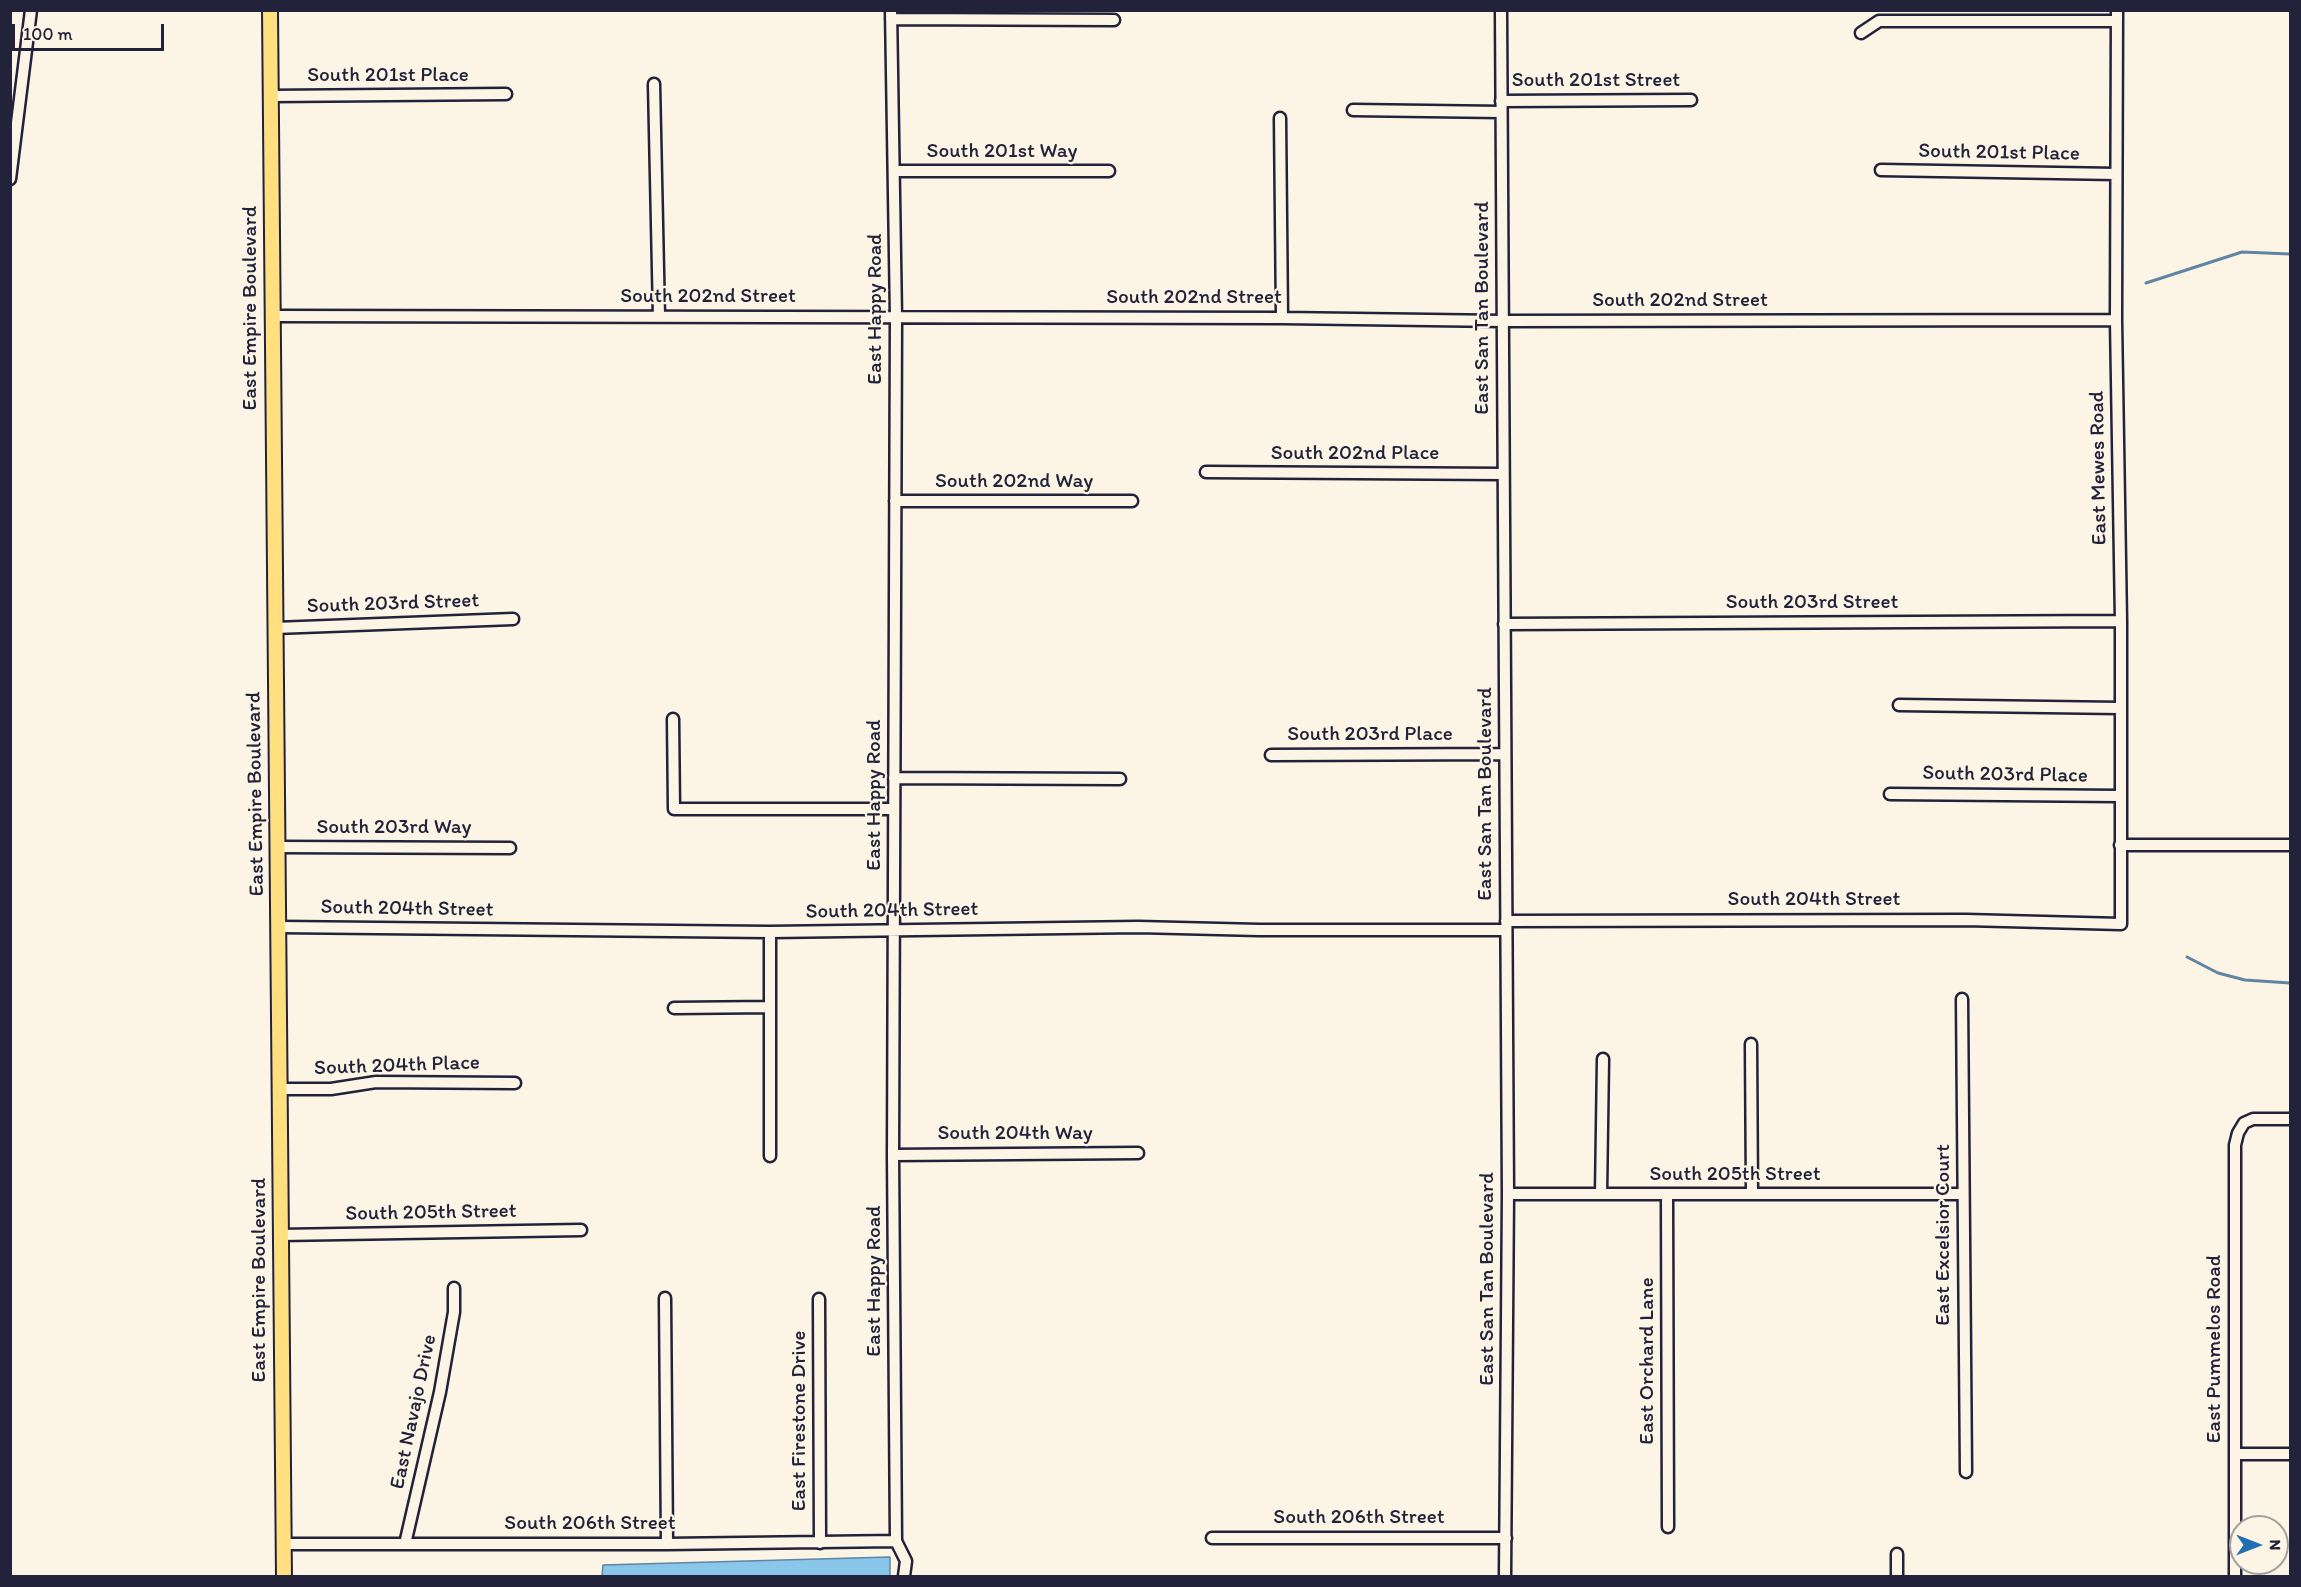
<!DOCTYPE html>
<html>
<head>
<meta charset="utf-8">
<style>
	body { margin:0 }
	#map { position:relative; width:2301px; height:1587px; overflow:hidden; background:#fcf5e5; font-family:Itim,sans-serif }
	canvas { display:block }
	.frame { position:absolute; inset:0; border:12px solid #22223b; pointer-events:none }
	.north { position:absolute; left:2229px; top:1515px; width:60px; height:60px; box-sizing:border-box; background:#fcf5e5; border:2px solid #a5a1a1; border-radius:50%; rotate:90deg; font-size:16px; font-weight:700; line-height:24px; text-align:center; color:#22223b }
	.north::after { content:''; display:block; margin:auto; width:21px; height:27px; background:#1f6fb2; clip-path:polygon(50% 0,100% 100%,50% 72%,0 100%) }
	.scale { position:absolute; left:12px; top:24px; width:152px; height:27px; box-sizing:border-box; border:3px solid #22223b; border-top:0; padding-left:8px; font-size:18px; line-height:21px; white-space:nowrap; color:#22223b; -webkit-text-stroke:4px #fcf5e5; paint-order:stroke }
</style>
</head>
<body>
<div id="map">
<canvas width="2301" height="1587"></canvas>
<div class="frame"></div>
<div class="north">N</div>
<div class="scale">100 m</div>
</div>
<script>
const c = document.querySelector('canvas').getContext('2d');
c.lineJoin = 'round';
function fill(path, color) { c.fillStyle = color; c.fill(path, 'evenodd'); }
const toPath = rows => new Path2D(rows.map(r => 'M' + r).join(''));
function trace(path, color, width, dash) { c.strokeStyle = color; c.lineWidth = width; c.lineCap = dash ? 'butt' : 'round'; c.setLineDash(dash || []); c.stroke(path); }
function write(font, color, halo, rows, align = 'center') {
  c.font = font + ' Itim,sans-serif'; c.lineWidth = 4.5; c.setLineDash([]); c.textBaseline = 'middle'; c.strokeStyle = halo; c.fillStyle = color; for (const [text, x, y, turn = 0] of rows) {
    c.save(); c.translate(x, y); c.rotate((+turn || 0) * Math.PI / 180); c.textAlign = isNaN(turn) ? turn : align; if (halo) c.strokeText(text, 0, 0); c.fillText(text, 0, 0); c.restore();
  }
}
const water = toPath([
	[890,1557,890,1576,602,1576,603,1565,890,1557]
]);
const stream = toPath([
	[2146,283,2242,252,2290,254],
	[2187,957,2218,973,2245,980,2290,983]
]);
const minor = toPath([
	[891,10,896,317,893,1155,896,1541,906,1561,904,1576],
	[1501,10,1508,1194,1505,1576],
	[891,19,1114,20],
	[1861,33,1879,21,2117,21],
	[654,84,659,317],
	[271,96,506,94],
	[1501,101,1691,100],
	[1353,110,1501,112],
	[1280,118,1282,318],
	[1881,170,2116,174],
	[894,171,1109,171],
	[10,179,31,10],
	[272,316,1282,318,1503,321,2116,320],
	[1206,472,1503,474],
	[895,501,1132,501],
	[1504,624,2121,621],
	[275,628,513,619],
	[1899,705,2120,708],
	[673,719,674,809,894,809],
	[1271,755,1505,754],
	[894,778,1120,779],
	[1890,794,2120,796],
	[2120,845,2290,845],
	[278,847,510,848],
	[1506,921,1966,920,2121,924,2121,621,2116,320,2117,10],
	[279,927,770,932,1138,927,1259,930,1506,930],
	[1962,999,1966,1472],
	[674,1008,770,1007],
	[1751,1044,1752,1194],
	[280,1089,331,1089,376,1082,515,1083],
	[893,1155,1138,1153],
	[770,1156,770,932],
	[1508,1194,1963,1194],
	[1601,1194,1603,1059],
	[1667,1195,1668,1527],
	[281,1235,581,1230],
	[665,1298,667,1544],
	[819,1299,820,1543],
	[2235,1454,2290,1454],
	[1212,1538,1506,1538],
	[284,1544,667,1544,896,1541],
	[405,1544,440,1392,454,1312,454,1288],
	[1897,1554,1897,1576],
	[2235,1576,2235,1145,2238,1133,2244,1123,2253,1119,2290,1119]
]);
const major = toPath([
	[270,10,284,1576]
]);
const streetNames = [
	["South 201st Place",388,76],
	["South 201st Street",1596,81],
	["South 201st Way",1002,152],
	["South 201st Place",1999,153,1],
	["South 202nd Street",708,297],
	["South 202nd Street",1194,298],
	["South 202nd Street",1680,301],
	["East Empire Boulevard",251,308,-90],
	["East San Tan Boulevard",1483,308,-90],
	["East Happy Road",876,309,-90],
	["South 202nd Place",1355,454],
	["East Mewes Road",2099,468,-91],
	["South 202nd Way",1014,482],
	["South 203rd Street",1812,603],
	["South 203rd Street",393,604,-2],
	["South 203rd Place",1370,735],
	["South 203rd Place",2005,775,1],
	["East Empire Boulevard",256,794,-91],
	["East San Tan Boulevard",1486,794,-90],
	["East Happy Road",875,795,-90],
	["South 203rd Way",394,828],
	["South 204th Street",1814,900],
	["South 204th Street",407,909,1],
	["South 204th Street",892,911,-1],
	["South 204th Place",397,1066,-2],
	["South 204th Way",1015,1134],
	["South 205th Street",1735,1175],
	["South 205th Street",431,1213,-1],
	["East Excelsior Court",1944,1235,-90],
	["East San Tan Boulevard",1488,1279,-90],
	["East Empire Boulevard",260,1280,-90],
	["East Happy Road",875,1281,-90],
	["East Pummelos Road",2215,1349,-90],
	["East Orchard Lane",1648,1361,-90],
	["East Navajo Drive",414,1412,-78],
	["East Firestone Drive",800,1421,-90],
	["South 206th Street",1359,1518],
	["South 206th Street",590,1524]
];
fill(water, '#89c6e9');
trace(water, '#6084a3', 1.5);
trace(stream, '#6084a3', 3);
trace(minor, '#22223b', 15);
trace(major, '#22223b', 18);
trace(minor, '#fcf5e5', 10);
trace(major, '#ffdf80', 14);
write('21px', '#22223b', '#fcf5e5', streetNames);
</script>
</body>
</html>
